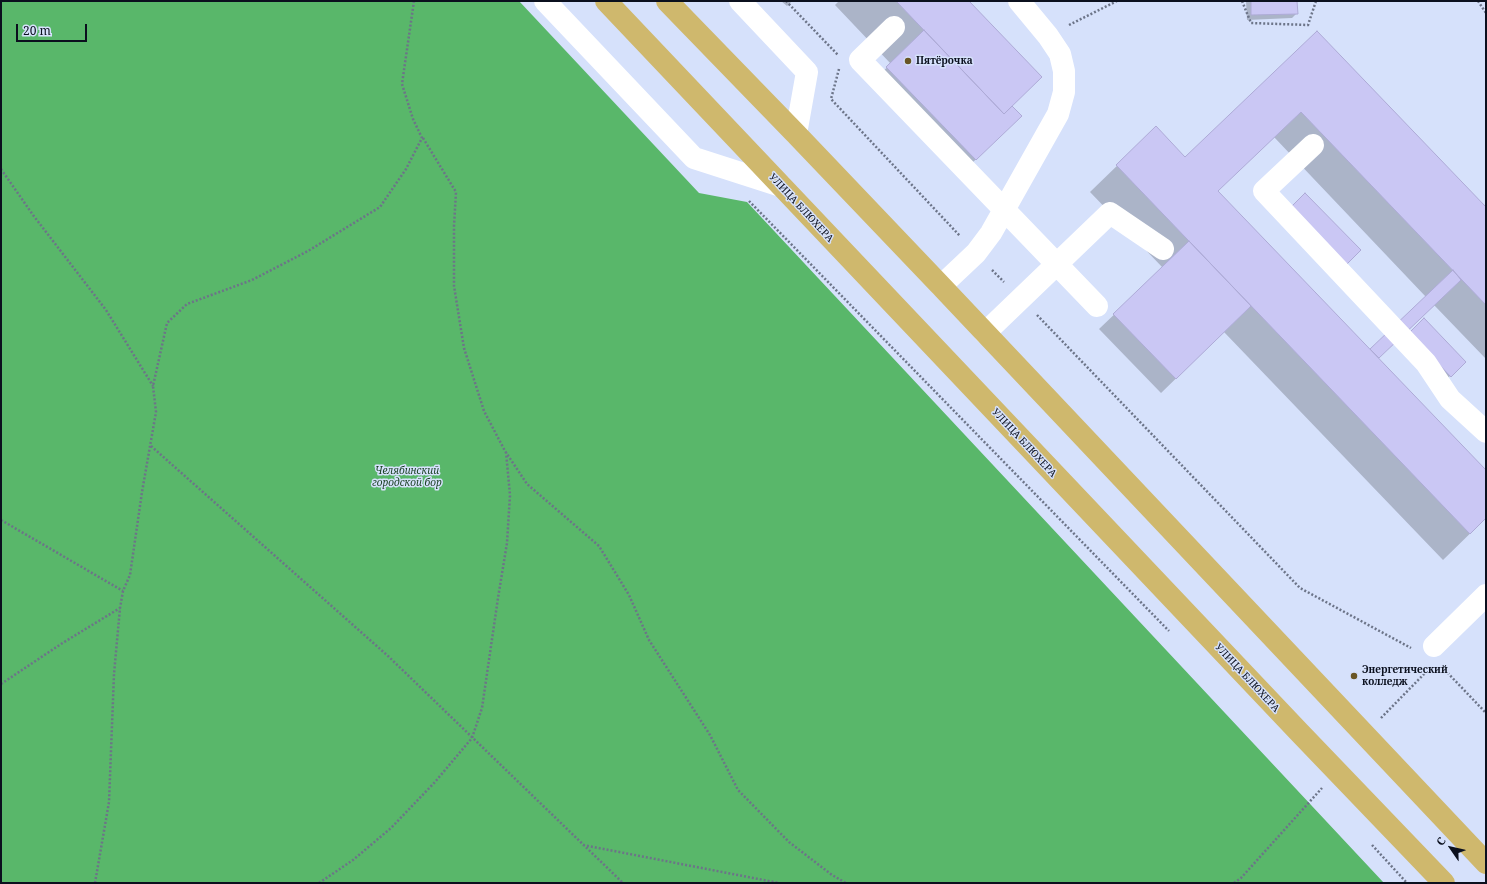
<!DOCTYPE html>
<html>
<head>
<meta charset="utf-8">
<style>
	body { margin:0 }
	#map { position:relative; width:1487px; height:884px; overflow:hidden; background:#d6e1fb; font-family:"Noto Serif",serif }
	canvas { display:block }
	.frame { position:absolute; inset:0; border:2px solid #0b101e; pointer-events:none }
	.north { position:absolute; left:1431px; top:828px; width:40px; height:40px; -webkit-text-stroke:3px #d6e1fb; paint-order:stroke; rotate:304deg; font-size:11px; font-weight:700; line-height:16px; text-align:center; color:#0b101e }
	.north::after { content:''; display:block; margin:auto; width:14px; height:18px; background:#0b101e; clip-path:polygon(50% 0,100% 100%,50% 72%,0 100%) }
	.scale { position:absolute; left:16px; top:24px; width:71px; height:18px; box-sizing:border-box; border:2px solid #0b101e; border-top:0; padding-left:5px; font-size:12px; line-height:14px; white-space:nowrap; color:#0b101e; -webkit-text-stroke:3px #d6e1fb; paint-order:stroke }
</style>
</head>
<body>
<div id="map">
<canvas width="1487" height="884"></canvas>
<div class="frame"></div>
<div class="north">С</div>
<div class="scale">20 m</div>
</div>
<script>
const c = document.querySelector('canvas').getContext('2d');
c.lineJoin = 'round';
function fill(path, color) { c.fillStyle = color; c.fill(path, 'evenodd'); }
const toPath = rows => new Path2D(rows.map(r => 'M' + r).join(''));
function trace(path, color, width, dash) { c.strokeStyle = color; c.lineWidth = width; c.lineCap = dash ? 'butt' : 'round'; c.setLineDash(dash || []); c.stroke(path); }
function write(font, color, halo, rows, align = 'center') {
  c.font = font + ' "Noto Serif",serif'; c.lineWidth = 3; c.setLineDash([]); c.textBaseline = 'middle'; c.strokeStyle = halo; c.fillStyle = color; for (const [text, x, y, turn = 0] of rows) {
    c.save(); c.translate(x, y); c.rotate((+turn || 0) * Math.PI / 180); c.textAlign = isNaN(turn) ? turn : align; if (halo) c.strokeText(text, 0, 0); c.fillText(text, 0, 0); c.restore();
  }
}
const forest = toPath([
	[1,1,519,1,699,193,747,202,1384,883,1,883]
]);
const shadow = toPath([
	[781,1,792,1,787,6],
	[839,1,968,1,1011,106,1021,116,971,164,882,72,891,64,835,5],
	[1246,1,1296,1,1297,13,1292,18,1247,20],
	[1317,32,1486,209,1486,359,1434,305,1378,358,1486,471,1486,518,1443,560,1224,332,1161,393,1099,329,1163,268,1090,192,1156,128,1185,158],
	[1274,137,1426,297,1370,350,1217,191],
	[1405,338,1464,362,1445,381]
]);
const building = toPath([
	[896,1,969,1,1042,77,1004,114,896,1],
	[1251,1,1297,1,1298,14,1251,15,1251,1],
	[924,30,1004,114,1012,106,1022,116,976,160,886,67,924,30],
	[1317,31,1486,207,1486,305,1301,112,1218,191,1486,470,1486,518,1470,534,1116,165,1156,126,1185,157,1317,31],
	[1305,193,1361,250,1345,266,1289,209,1305,193],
	[1189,241,1251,306,1176,379,1113,314,1189,241],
	[1453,270,1461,280,1379,358,1370,349,1453,270],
	[1424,318,1466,362,1451,377,1409,333,1424,318]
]);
const path = toPath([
	[786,1,838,55],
	[1242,1,1251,23,1308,25,1316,1],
	[1478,1,1486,13],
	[1069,25,1117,1],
	[839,69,831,99,960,236],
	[423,138,456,192,454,226,454,286,464,348,484,411,505,451,527,484,599,546,629,595,649,640,710,735,738,790,789,842,832,875,846,883],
	[1,169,33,215,106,310,153,386],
	[749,201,1169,631],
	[992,270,1004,282],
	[1037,315,1300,588,1411,648],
	[151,446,388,656,623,883],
	[1,520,123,591],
	[1442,667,1486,713],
	[1,684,61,644,120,608],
	[1381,718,1429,669],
	[583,845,779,883],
	[1372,845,1407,883],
	[95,883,109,802,114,674,120,608,123,591,130,575,142,492,156,412,153,386,167,323,187,304,252,280,308,251,380,207,406,169,422,138,413,119,402,84,414,1],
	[319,883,353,860,391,828,435,782,472,738,482,708,498,598,507,543,510,495,506,452],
	[1234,883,1241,878,1322,788]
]);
const minor = toPath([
	[545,1,694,158,781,186],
	[740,1,807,72,796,134],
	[894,27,860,60,1097,306],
	[1313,145,1264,191,1426,363,1450,399,1486,432],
	[941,286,976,253,991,233,1058,114,1064,92,1064,71,1060,54,1048,36,1019,1],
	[985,333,1110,213,1163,249],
	[1434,646,1486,595]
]);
const major = toPath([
	[606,1,1299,732,1444,883],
	[667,1,796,134,941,286,1486,863]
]);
const markers = [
	[908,61,4,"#695524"],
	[1354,676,4,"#695524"]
];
const poiNames = [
	["Пятёрочка",916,61],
	["Энергетический",1362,670],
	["колледж",1362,682]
];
const streetNames = [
	["УЛИЦА БЛЮХЕРА",801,208,47],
	["УЛИЦА БЛЮХЕРА",1024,443,47],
	["УЛИЦА БЛЮХЕРА",1247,678,47]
];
const parkNames = [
	["Челябинский",407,471],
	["городской бор",407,483]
];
fill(forest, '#59b76a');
fill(shadow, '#0003');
fill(building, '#cac7f4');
trace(building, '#adaad6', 1);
trace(path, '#6c7488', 2.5, [2, 2]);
trace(minor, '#fff', 22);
trace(major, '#cfb86d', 22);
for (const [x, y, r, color] of markers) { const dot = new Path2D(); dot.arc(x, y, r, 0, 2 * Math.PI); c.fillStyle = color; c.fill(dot); trace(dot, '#d6e1fb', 1.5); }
write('bold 10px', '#0b101e', '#d6e1fb', poiNames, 'left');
write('10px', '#0b101e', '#d6e1fb', streetNames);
write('italic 10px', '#163d1e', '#d6e1fb', parkNames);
</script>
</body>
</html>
